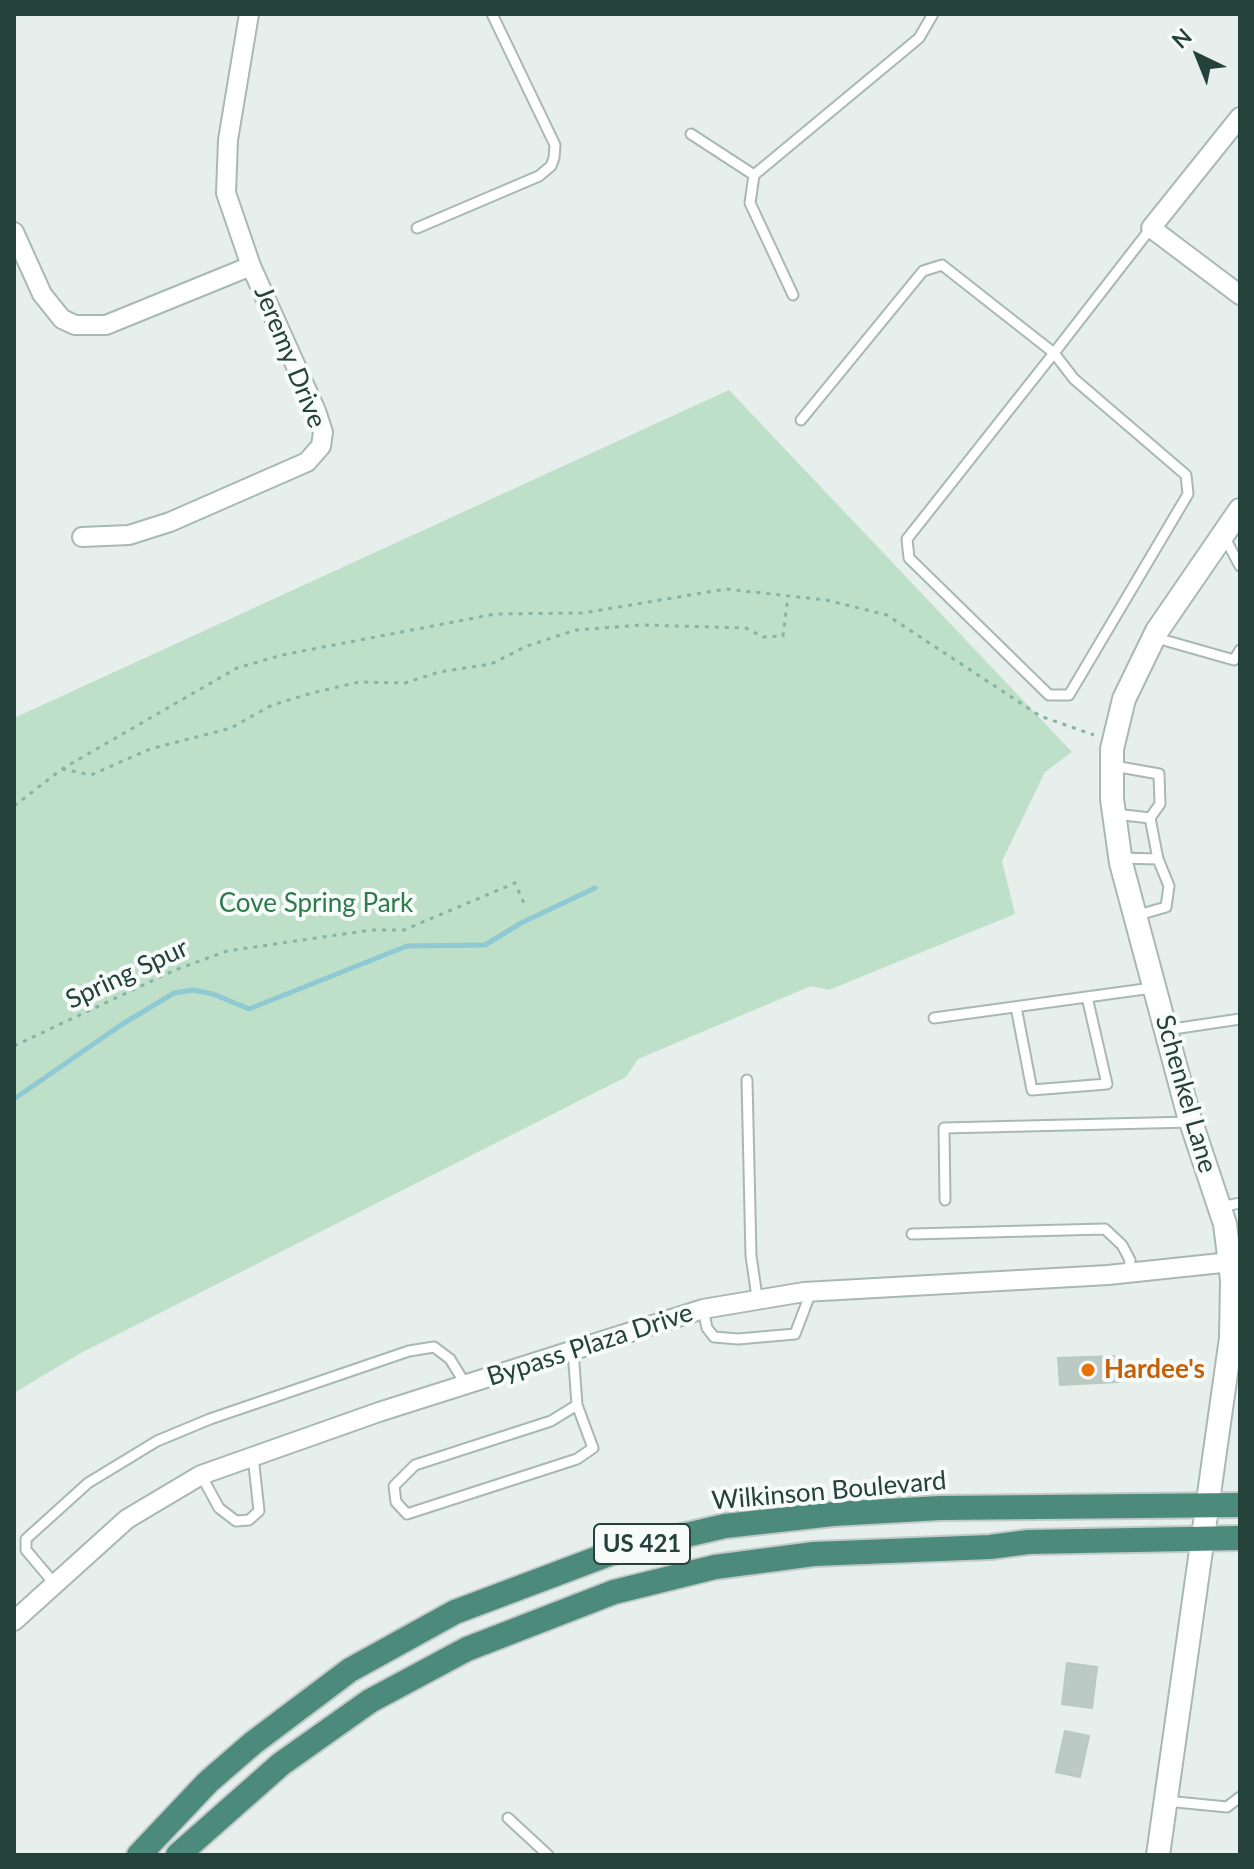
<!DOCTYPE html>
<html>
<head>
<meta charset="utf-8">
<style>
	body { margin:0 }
	#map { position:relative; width:1254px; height:1869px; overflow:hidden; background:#e6efeb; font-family:Lato,sans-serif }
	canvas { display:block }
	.frame { position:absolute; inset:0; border:16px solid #24423a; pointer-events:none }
	.north { position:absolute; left:1158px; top:16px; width:80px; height:80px; -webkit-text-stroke:6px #f7fbf9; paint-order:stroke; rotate:317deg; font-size:22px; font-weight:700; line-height:32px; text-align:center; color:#24423a }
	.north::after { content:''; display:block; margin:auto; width:28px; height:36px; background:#24423a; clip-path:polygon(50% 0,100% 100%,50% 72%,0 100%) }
</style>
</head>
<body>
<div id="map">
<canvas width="1254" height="1869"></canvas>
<div class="frame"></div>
<div class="north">N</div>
</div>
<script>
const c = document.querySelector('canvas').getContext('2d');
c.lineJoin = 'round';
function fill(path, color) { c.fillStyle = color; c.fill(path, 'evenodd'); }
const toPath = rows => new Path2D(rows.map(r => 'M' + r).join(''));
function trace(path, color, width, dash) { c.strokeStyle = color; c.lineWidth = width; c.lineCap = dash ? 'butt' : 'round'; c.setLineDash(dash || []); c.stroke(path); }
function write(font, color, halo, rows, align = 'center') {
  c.font = font + ' Lato,sans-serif'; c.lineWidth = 8; c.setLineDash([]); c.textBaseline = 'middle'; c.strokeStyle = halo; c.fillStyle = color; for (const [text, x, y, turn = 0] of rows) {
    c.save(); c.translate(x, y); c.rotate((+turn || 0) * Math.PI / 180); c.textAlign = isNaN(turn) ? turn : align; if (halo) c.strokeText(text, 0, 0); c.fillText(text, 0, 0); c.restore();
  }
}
const green = toPath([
	[729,390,1072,752,1045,772,1002,861,1015,914,829,990,811,986,638,1059,626,1077,79,1354,14,1393,14,718]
]);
const stream = toPath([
	[14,1099,121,1025,174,993,193,990,213,994,249,1009,407,946,485,945,521,923,595,888]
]);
const building = toPath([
	[1117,1356,1118,1382,1060,1385,1058,1358,1117,1356],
	[1067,1663,1097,1667,1092,1708,1062,1704,1067,1663],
	[1065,1731,1089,1736,1080,1777,1056,1772,1065,1731]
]);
const path = toPath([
	[62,769,91,775,150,749,231,728,272,705,312,693,359,682,405,683,439,672,491,664,527,646,576,630,642,625,746,628,763,637,783,636,788,596],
	[14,806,62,769,237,668,282,655,495,614,583,613,726,589,826,600,887,615,1040,716,1094,735],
	[14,1046,175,970,227,951,371,930,404,930,515,883,524,903]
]);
const service = toPath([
	[691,134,754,175],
	[417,228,539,176,551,166,554,158,555,145,492,14],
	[793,295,750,203,754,175,919,38,933,14],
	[1054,353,1074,379,1186,475,1188,494,1069,695,1049,695,909,558,907,539,1054,353],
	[801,420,923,271,942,265,1054,353,1151,228],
	[1225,538,1240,566],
	[1153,637,1234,660,1240,650],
	[1114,766,1159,774,1160,804,1150,818],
	[1115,814,1150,818,1158,859],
	[1120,858,1158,859,1169,886,1166,907,1135,916],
	[1016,1007,1032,1090,1107,1084,1087,997],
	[934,1018,1152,988],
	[1166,1030,1240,1019],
	[747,1080,751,1256,757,1297],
	[945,1200,944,1128,1191,1122],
	[1220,1207,1240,1203],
	[912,1234,1105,1229,1122,1245,1130,1260,1129,1273],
	[703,1309,707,1328,714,1337,738,1339,795,1334,811,1292],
	[573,1350,577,1405,551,1421,415,1465,394,1486,396,1502,407,1514,577,1459,593,1448,577,1405],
	[201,1475,219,1508,236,1521,249,1520,259,1511,253,1456],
	[53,1582,26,1550,26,1539,88,1483,157,1441,210,1419,409,1351,434,1347,450,1359,466,1385],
	[1166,1801,1227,1807,1240,1797],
	[508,1818,548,1855]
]);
const minor = toPath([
	[1240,117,1151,228,1240,295],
	[14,232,42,294,62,319,75,325,106,325,251,266],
	[82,537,129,535,170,522,307,462,321,446,323,432,316,411,251,266,226,193,228,140,249,14],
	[14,1621,127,1519,201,1475,379,1412,703,1309,804,1292,1108,1275,1240,1261]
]);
const tertiary = toPath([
	[1158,1855,1231,1338,1232,1280,1225,1224,1188,1113,1121,863,1112,799,1112,749,1124,699,1157,631,1240,510]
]);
const trunk = toPath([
	[139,1855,208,1782,253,1743,350,1670,455,1612,617,1551,725,1526,833,1514,940,1508,1240,1505],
	[178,1855,281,1764,370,1701,467,1649,614,1592,715,1567,814,1554,990,1547,1028,1542,1240,1538]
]);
const markers = [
	[1088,1370,8,"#e8710a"]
];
const shields = [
	[642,1544,96]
];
const shieldNames = [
	["US 421",642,1544]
];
const streetNames = [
	["Jeremy Drive",290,357,68],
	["Spring Spur",127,974,-25],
	["Schenkel Lane",1186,1094,74],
	["Bypass Plaza Drive",590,1345,-18],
	["Wilkinson Boulevard",829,1491,-5]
];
const parkNames = [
	["Cove Spring Park",316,904]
];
const foodNames = [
	["Hardee's",1104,1370]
];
fill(green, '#bfe0c8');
trace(stream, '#8ec9d4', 5);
fill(building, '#bbcac4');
trace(building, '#b8c9c2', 2);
trace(service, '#a8b8b2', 13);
trace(minor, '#a8b8b2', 22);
trace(tertiary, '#a8b8b2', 26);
trace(trunk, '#c2cac8', 28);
trace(path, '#86b3a5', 3, [4, 6]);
trace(service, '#fff', 9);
trace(minor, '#fff', 18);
trace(tertiary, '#fff', 22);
trace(trunk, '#4c8a7c', 24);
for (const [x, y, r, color] of markers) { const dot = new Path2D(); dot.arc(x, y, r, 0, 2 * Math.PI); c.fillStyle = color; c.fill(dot); trace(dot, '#f7fbf9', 3); }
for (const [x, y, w] of shields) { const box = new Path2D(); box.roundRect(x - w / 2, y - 20, w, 40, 6); c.fillStyle = '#f7fbf9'; c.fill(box); trace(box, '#24423a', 2); }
write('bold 24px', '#24423a', null, shieldNames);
write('26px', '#24423a', '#f7fbf9', streetNames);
write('26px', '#2d7a4b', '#f7fbf9', parkNames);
write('bold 26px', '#c56008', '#f7fbf9', foodNames, 'left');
</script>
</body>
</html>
